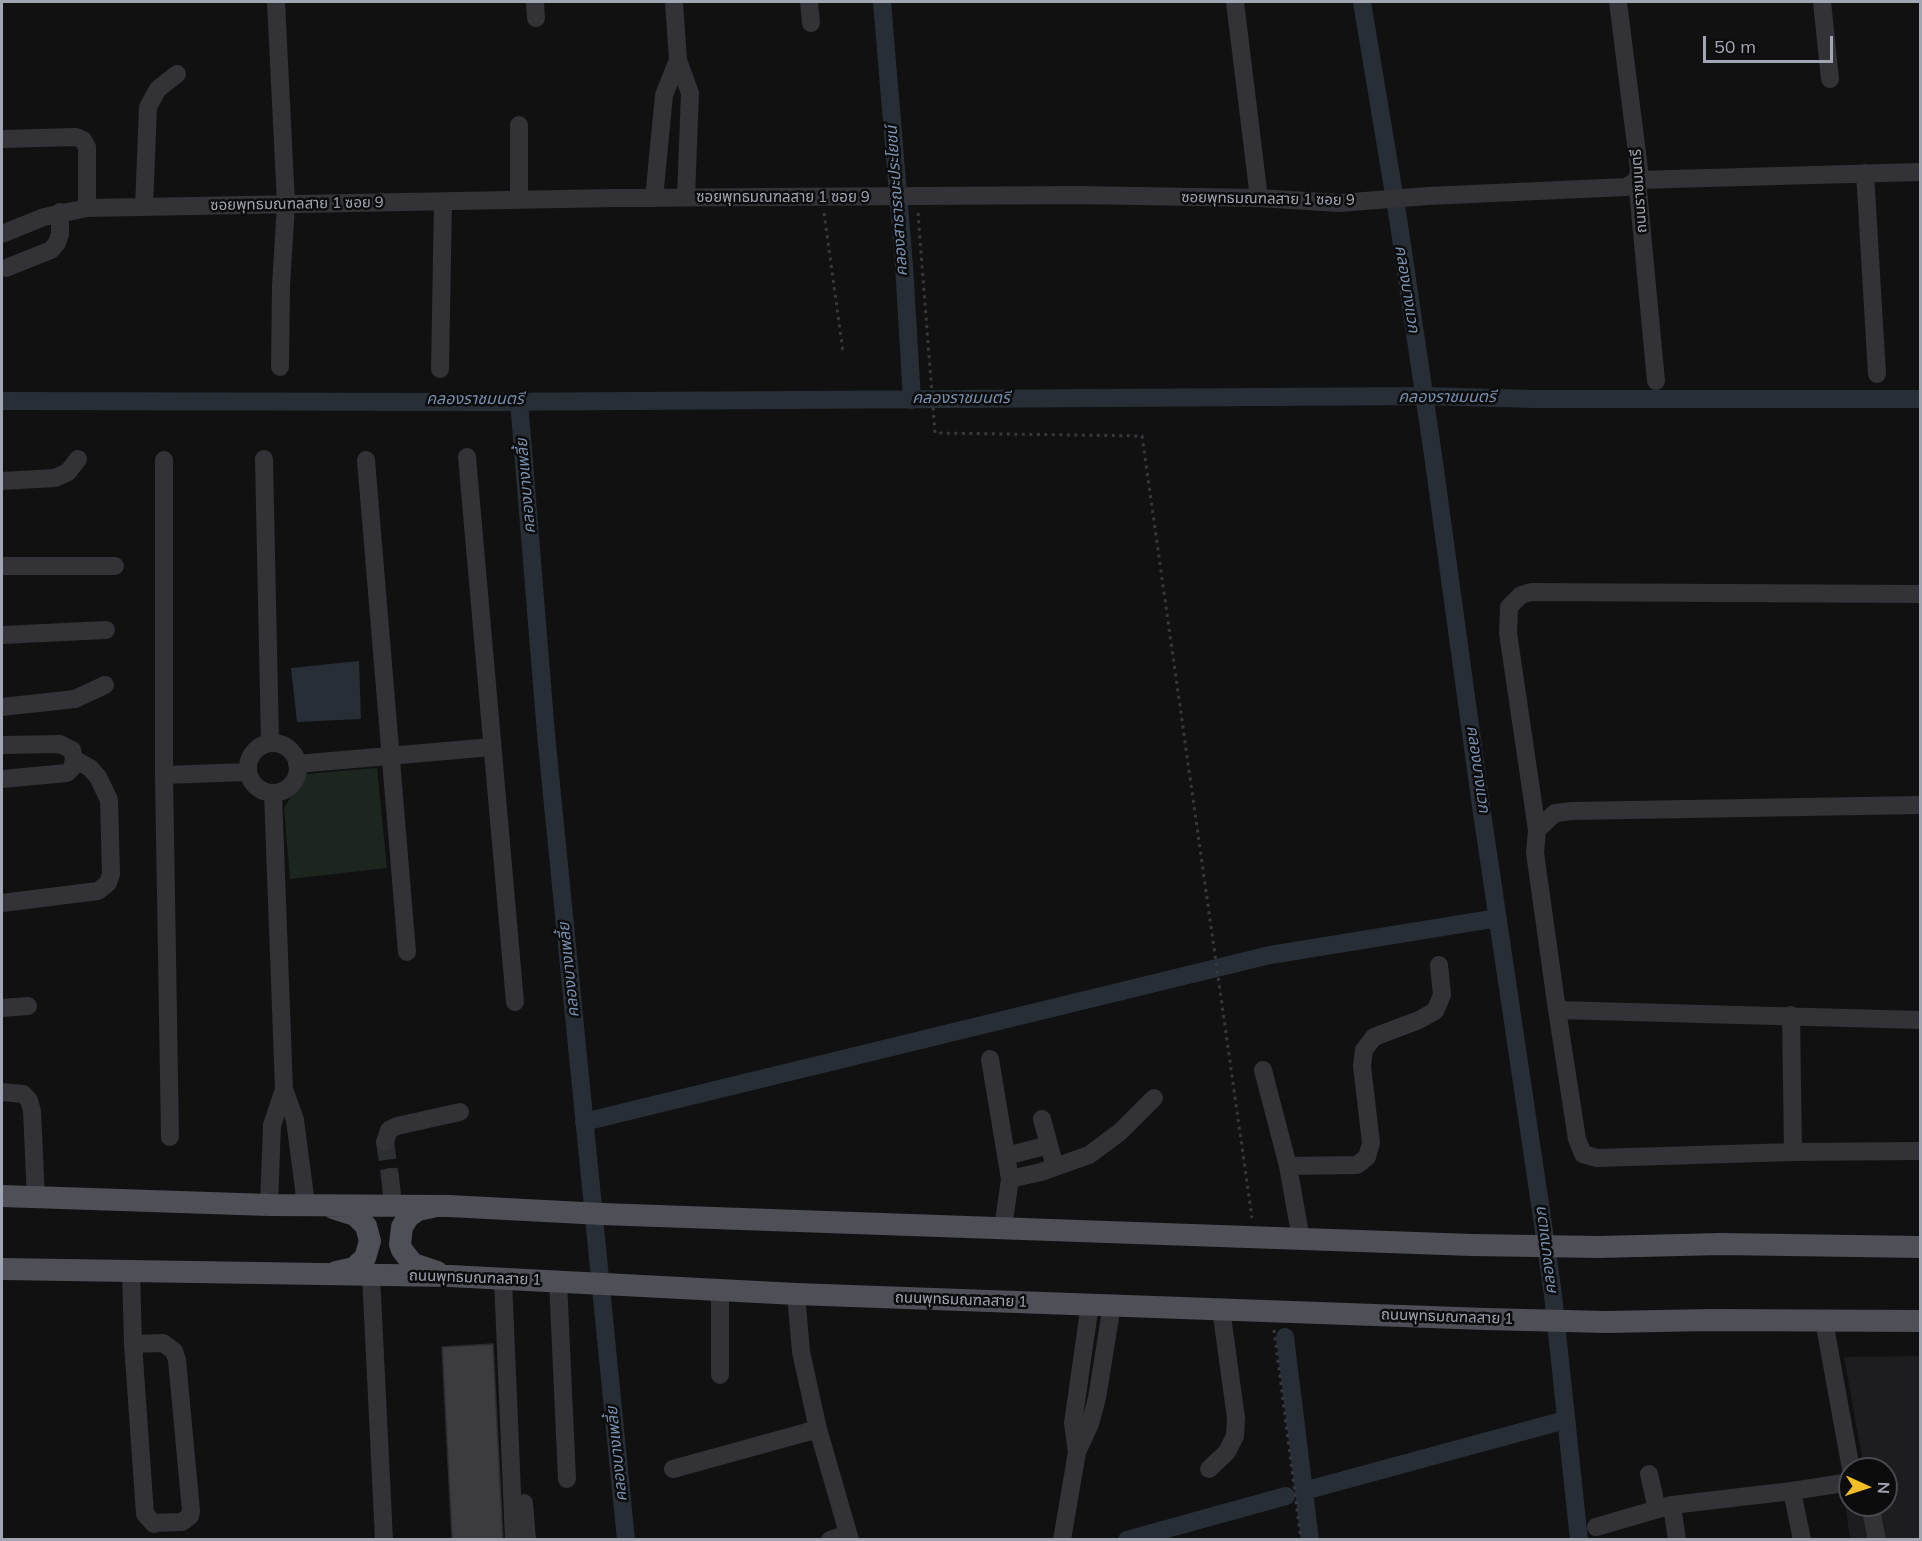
<!DOCTYPE html>
<html>
<head>
<meta charset="utf-8">
<style>
	body { margin:0 }
	#map { position:relative; width:1922px; height:1541px; overflow:hidden; background:#111112; font-family:Mulish,sans-serif }
	canvas { display:block }
	.frame { position:absolute; inset:0; border:3px solid #a2a6b3; pointer-events:none }
	.north { position:absolute; left:1838px; top:1457px; width:60px; height:60px; box-sizing:border-box; background:#0c0c0d; border:2px solid #484a4f; border-radius:50%; rotate:93deg; font-size:16px; font-weight:700; line-height:24px; text-align:center; color:#a2a6b3 }
	.north::after { content:''; display:block; margin:auto; width:21px; height:27px; background:#f4be27; clip-path:polygon(50% 0,100% 100%,50% 72%,0 100%) }
	.scale { position:absolute; left:1703px; top:36px; width:130px; height:27px; box-sizing:border-box; border:3px solid #a2a6b3; border-top:0; padding-left:8px; font-size:18px; line-height:21px; white-space:nowrap; color:#a2a6b3; -webkit-text-stroke:4px #0c0c0d; paint-order:stroke }
</style>
</head>
<body>
<div id="map">
<canvas width="1922" height="1541"></canvas>
<div class="frame"></div>
<div class="north">N</div>
<div class="scale">50 m</div>
</div>
<script>
const c = document.querySelector('canvas').getContext('2d');
c.lineJoin = 'round';
function fill(path, color) { c.fillStyle = color; c.fill(path, 'evenodd'); }
const toPath = rows => new Path2D(rows.map(r => 'M' + r).join(''));
function trace(path, color, width, dash) { c.strokeStyle = color; c.lineWidth = width; c.lineCap = dash ? 'butt' : 'round'; c.setLineDash(dash || []); c.stroke(path); }
function write(font, color, halo, rows, align = 'center') {
  c.font = font + ' Mulish,"Noto Sans Thai",sans-serif'; c.lineWidth = 5; c.setLineDash([]); c.textBaseline = 'middle'; c.strokeStyle = halo; c.fillStyle = color; for (const [text, x, y, turn = 0] of rows) {
    c.save(); c.translate(x, y); c.rotate((+turn || 0) * Math.PI / 180); c.textAlign = isNaN(turn) ? turn : align; if (halo) c.strokeText(text, 0, 0); c.fillText(text, 0, 0); c.restore();
  }
}
const built = toPath([
	[1920,1356,1920,1539,1850,1539,1845,1502,1850,1501,1850,1505,1886,1505,1886,1469,1864,1469,1844,1357]
]);
const green = toPath([
	[377,768,387,868,290,879,284,808,305,774]
]);
const water = toPath([
	[359,661,361,719,297,722,291,668]
]);
const canal = toPath([
	[882,2,904,265,912,400],
	[1362,2,1398,218,1433,455,1481,806,1541,1211,1553,1295,1579,1540],
	[2,401,474,402,1423,396,1535,399,1920,399],
	[519,401,546,734,626,1540],
	[584,1122,1270,955,1498,918],
	[1285,1337,1310,1540],
	[1304,1491,1565,1420],
	[1127,1540,1286,1496]
]);
const building = toPath([
	[493,1344,503,1539,452,1539,442,1347,493,1344]
]);
const minorTunnel = toPath([
	[385,1142,390,1177]
]);
const path = toPath([
	[824,213,843,352],
	[918,213,935,433,1142,436,1252,1218],
	[1274,1330,1301,1540]
]);
const minor = toPath([
	[276,2,286,204,281,286,280,367],
	[535,2,536,18],
	[674,2,678,60,690,93,686,197],
	[809,2,811,23],
	[1235,2,1259,198],
	[1618,2,1639,169,1637,180,1656,381],
	[1822,2,1830,79],
	[2,139,76,137,83,140,87,147,87,208],
	[1865,173,1877,374],
	[1637,180,1920,172],
	[654,198,664,95,678,60],
	[519,200,519,125],
	[144,207,148,107,158,89,177,74],
	[2,234,44,217,87,208,614,198,1076,195,1259,198,1339,203,1428,196,1626,187,1637,180],
	[6,268,51,250,57,243,60,234,60,212],
	[440,369,443,201],
	[467,457,515,1002],
	[264,459,270,743],
	[164,460,164,775,170,1137],
	[366,460,407,952],
	[2,481,55,478,68,472,78,459],
	[2,566,115,566],
	[1920,594,1531,592,1521,595,1509,607,1508,633,1537,830,1535,853,1557,1010,1577,1139,1583,1154,1597,1158,1793,1152,1920,1151],
	[2,635,106,630],
	[2,707,75,699,105,685],
	'248 768a25 25 0 1 1 50 0a25 25 0 1 1-50 0Z',
	[2,745,60,744,72,750,74,759,72,768,67,773,2,779],
	[297,764,492,747],
	[164,775,248,772],
	[273,794,284,1089,295,1120,306,1204],
	[1537,830,1555,813,1572,811,1920,805],
	[2,903,98,891,108,883,111,874,109,800,98,777,90,768,74,759],
	[2,1008,28,1006],
	[1557,1010,1920,1020],
	[1791,1015,1793,1152],
	[990,1059,1010,1179],
	[1263,1070,1288,1166,1301,1239],
	[2,1092,23,1094,29,1100,32,1111,36,1198],
	[1042,1119,1055,1167],
	[385,1142,389,1130,397,1126,460,1112],
	[1006,1156,1049,1145],
	[1288,1166,1357,1165,1367,1157,1371,1143,1362,1066,1364,1050,1374,1037,1419,1020,1435,1011,1442,995,1439,965],
	[390,1177,393,1205],
	[269,1205,272,1125,284,1089],
	[1003,1228,1010,1179,1041,1172,1089,1155,1120,1132,1154,1098],
	[131,1271,133,1344,145,1514,154,1524,154,1523,182,1522,190,1516,191,1511,177,1360,174,1351,163,1343,133,1344],
	[371,1275,384,1540],
	[503,1279,514,1540],
	[558,1281,567,1479],
	[796,1294,801,1352,818,1429,850,1540],
	[1824,1321,1851,1469],
	[720,1375,720,1290],
	[1077,1452,1073,1423,1090,1304],
	[673,1469,818,1429],
	[1209,1469,1227,1452,1235,1436,1236,1418,1221,1309],
	[1649,1474,1657,1509],
	[1792,1491,1802,1540],
	[524,1503,527,1540],
	[1672,1505,1677,1540],
	[1870,1505,1877,1540],
	[1596,1527,1672,1505,1792,1491,1850,1482],
	[830,1540,848,1534],
	[1062,1540,1077,1452,1090,1424,1097,1398,1112,1305]
]);
const major = toPath([
	[2,1196,269,1205,449,1206,602,1214,1472,1245,1599,1247,1721,1244,1920,1247],
	[432,1207,418,1210,409,1216,402,1227,400,1244,402,1250,413,1264,437,1272],
	[333,1208,355,1215,366,1226,370,1241,365,1258,354,1268,336,1272],
	[2,1269,450,1276,796,1294,1485,1319,1606,1322,1712,1320,1920,1321]
]);
const streetNames = [
	["ถนนราชมนตรี",1639,191,-94],
	["ซอยพุทธมณฑลสาย 1 ซอย 9",783,197],
	["ซอยพุทธมณฑลสาย 1 ซอย 9",1268,199,1],
	["ซอยพุทธมณฑลสาย 1 ซอย 9",297,204,-1],
	["ถนนพุทธมณฑลสาย 1",475,1278,2],
	["ถนนพุทธมณฑลสาย 1",961,1300,2],
	["ถนนพุทธมณฑลสาย 1",1447,1317,2]
];
const waterNames = [
	["คลองสาธารณะประโยชน์",897,201,-94],
	["คลองบางแวก",1407,289,81],
	["คลองราชมนตรี",1447,397],
	["คลองราชมนตรี",961,398],
	["คลองราชมนตรี",475,399],
	["คลองบางเพลี้ย",526,486,-95],
	["คลองบางแวก",1478,769,82],
	["คลองบางเพลี้ย",569,970,-96],
	["คลองบางแวก",1546,1251,-97],
	["คลองบางเพลี้ย",617,1454,-96]
];
fill(built, '#1d1d1f');
fill(green, '#1d251f');
fill(water, '#272e36');
trace(canal, '#272e36', 18);
fill(building, '#3b3b40');
trace(building, '#2b2b2f', 1.5);
trace(minorTunnel, '#2e2f32', 18, [18, 9]);
trace(path, '#38393e', 3, [3, 4.5]);
trace(minor, '#323237', 18);
trace(major, '#4e4f57', 22);
write('15px', '#a2a6b3', '#0c0c0d', streetNames);
write('italic 16px', '#7791b0', '#0c0c0d', waterNames);
</script>
</body>
</html>
